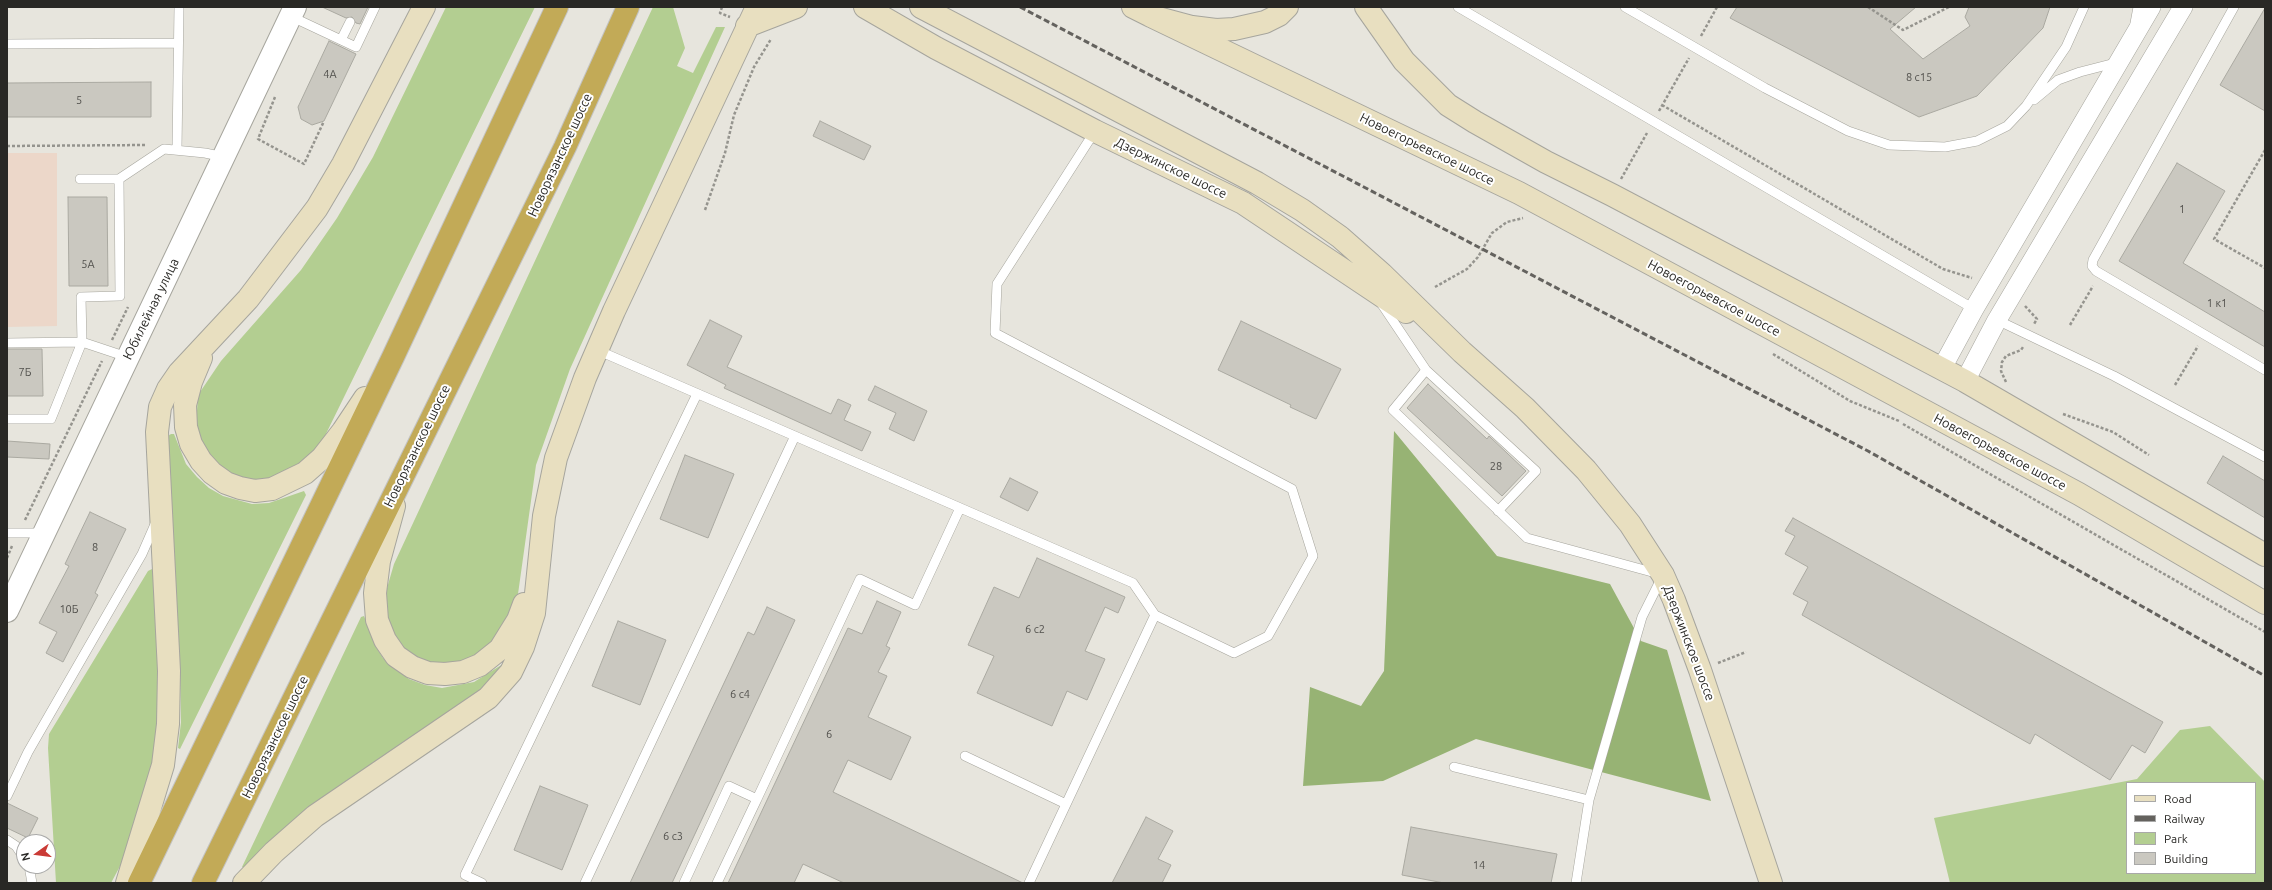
<!DOCTYPE html>
<html>
<head>
<meta charset="utf-8">
<style>
	body { margin:0 }
	#map { position:relative; width:2272px; height:890px; overflow:hidden; background:#e7e5dd; font-family:Ubuntu,sans-serif }
	canvas { display:block }
	.frame { position:absolute; inset:0; border:8px solid #292825; pointer-events:none }
	.legend { position:absolute; left:2126px; top:782px; width:130px; height:92px; box-sizing:border-box; background:#fff; border:1px solid #a9a9a8; margin:0; padding:5px 7px; list-style:none; font-size:12px; color:#292825 }
	.legend li { display:flex; align-items:center; gap:8px; height:20px }
	.legend b { width:20px; border:1px solid #a9a9a8 }
	.north { position:absolute; left:16px; top:834px; width:40px; height:40px; box-sizing:border-box; background:#fff; border:1px solid #a9a9a8; border-radius:50%; rotate:256deg; font-size:11px; font-weight:700; line-height:16px; text-align:center; color:#292825 }
	.north::after { content:''; display:block; margin:auto; width:14px; height:18px; background:#ca3b36; clip-path:polygon(50% 0,100% 100%,50% 72%,0 100%) }
</style>
</head>
<body>
<div id="map">
<canvas width="2272" height="890"></canvas>
<div class="frame"></div>
<ul class="legend">
<li><b style="height:5px;background:#e8dfc0"></b>Road</li>
<li><b style="height:5px;background:#64625e"></b>Railway</li>
<li><b style="height:11px;background:#b3ce91"></b>Park</li>
<li><b style="height:11px;background:#cac8c0"></b>Building</li>
</ul>
<div class="north">N</div>
</div>
<script>
const c = document.querySelector('canvas').getContext('2d');
c.lineJoin = 'round';
function fill(path, color) { c.fillStyle = color; c.fill(path, 'evenodd'); }
const toPath = rows => new Path2D(rows.map(r => 'M' + r).join(''));
function trace(path, color, width, dash) { c.strokeStyle = color; c.lineWidth = width; c.lineCap = dash ? 'butt' : 'round'; c.setLineDash(dash || []); c.stroke(path); }
function write(font, color, halo, rows, align = 'center') {
  c.font = font + ' Ubuntu,sans-serif'; c.lineWidth = 4; c.setLineDash([]); c.textBaseline = 'middle'; c.strokeStyle = halo; c.fillStyle = color; for (const [text, x, y, turn = 0] of rows) {
    c.save(); c.translate(x, y); c.rotate((+turn || 0) * Math.PI / 180); c.textAlign = isNaN(turn) ? turn : align; if (halo) c.strokeText(text, 0, 0); c.fillText(text, 0, 0); c.restore();
  }
}
const education = toPath([
	[7,153,57,153,57,326,7,327]
]);
const green = toPath([
	[446,7,535,7,322,442,310,458,280,478,252,482,225,472,205,451,196,426,198,395,221,361,301,270,337,218,373,157],
	[653,7,673,7,685,48,677,66,693,73,716,27,725,27,570,369,536,465,518,594,509,618,499,635,477,656,451,666,423,661,402,647,393,636,388,623,386,607,387,588,394,564],
	[171,434,174,434,186,464,197,477,209,488,223,496,252,504,269,503,304,491,306,495,180,749,178,748,181,722,180,669,171,509,168,436],
	[152,569,155,571,160,674,154,768,126,855,111,883,56,883,48,748,49,734,148,571],
	[364,616,376,647,383,658,409,679,425,685,442,688,474,682,503,664,506,665,486,688,244,868,242,867,361,617],
	[2210,726,2265,782,2265,883,1950,883,1934,818,2137,779,2180,730],
	[2127,783,2255,783,2255,873,2127,873]
]);
const forest = toPath([
	[1394,431,1497,556,1610,584,1641,641,1667,650,1711,801,1476,739,1383,781,1303,786,1310,687,1361,706,1384,671]
]);
const building = toPath([
	[322,7,368,7,360,24,356,23,352,17,346,18,322,7],
	[1737,7,1916,7,1890,29,1923,59,1970,26,1965,17,1969,7,2050,7,2043,28,1977,96,1919,117,1730,18,1737,7],
	[2265,8,2265,111,2220,85,2265,8],
	[329,41,356,54,324,121,312,125,301,119,298,107,329,41],
	[151,82,151,117,7,117,7,83,151,82],
	[820,121,871,146,864,160,813,136,820,121],
	[2177,163,2225,191,2183,263,2265,312,2265,347,2119,261,2177,163],
	[68,197,107,197,108,286,69,286,68,197],
	[710,320,742,336,727,367,831,414,838,399,851,405,844,420,871,432,862,451,724,388,726,385,687,365,710,320],
	[1241,321,1341,369,1316,419,1290,407,1291,405,1218,370,1241,321],
	[7,349,42,349,43,396,7,396,7,349],
	[1428,384,1487,439,1489,436,1526,471,1502,496,1407,408,1428,384],
	[875,386,927,411,914,441,889,429,896,413,868,400,875,386],
	[7,441,50,444,49,459,7,457,7,441],
	[685,455,734,474,708,538,660,519,685,455],
	[2223,456,2265,481,2265,518,2207,483,2223,456],
	[1010,478,1038,492,1028,511,1000,497,1010,478],
	[90,512,126,529,95,593,98,595,63,662,46,653,57,632,39,623,69,566,65,564,90,512],
	[1793,518,2163,722,2145,753,2132,745,2110,780,2035,734,2030,744,1802,615,1808,602,1793,594,1808,567,1785,554,1795,536,1785,531,1793,518],
	[1037,558,1125,597,1118,613,1105,607,1085,651,1105,659,1087,700,1067,691,1052,726,977,693,994,656,968,645,994,587,1019,598,1037,558],
	[877,601,901,612,886,646,890,648,878,672,887,676,868,717,911,737,891,780,848,760,833,792,1023,883,844,883,803,864,794,883,728,883,848,628,862,634,877,601],
	[767,607,795,620,672,883,630,883,748,632,754,635,767,607],
	[618,621,666,640,640,705,592,686,618,621],
	[540,786,588,805,562,870,514,850,540,786],
	[7,803,38,818,28,838,7,828,7,803],
	[1146,817,1173,831,1158,859,1171,865,1162,883,1112,883,1146,817],
	[1411,827,1557,854,1551,883,1444,883,1402,875,1411,827]
]);
const path = toPath([
	[722,7,720,13,730,17],
	[1868,7,1903,30,1949,7],
	[1701,36,1717,7],
	[275,97,258,139,304,164,324,121],
	[1662,105,1943,269,1972,278],
	[1659,111,1689,58],
	[7,146,146,145],
	[2265,150,2214,239,2265,268],
	[1621,179,1647,133],
	[705,210,725,153,734,115,754,67,771,39],
	[1435,287,1467,269,1478,257,1492,233,1507,222,1523,218],
	[2025,306,2037,319,2034,324],
	[2070,325,2093,286],
	[112,340,128,307],
	[1773,354,1850,401,1899,421],
	[2006,382,2001,371,2002,362,2006,356,2021,350,2023,347],
	[2175,385,2198,346],
	[2063,414,2113,432,2149,455],
	[1903,424,2265,632],
	[25,520,102,361],
	[7,558,12,546],
	[1718,663,1746,652]
]);
const service = toPath([
	[1458,7,1974,309],
	[1625,7,1765,88,1848,131,1889,145,1945,147,1977,141,2007,126,2026,106,2066,47,2084,7],
	[2234,7,2093,260,2092,266,2096,271,2265,370],
	[290,16,356,47,375,7],
	[2135,23,2138,7],
	[341,40,350,22],
	[7,44,178,43],
	[2034,100,2058,80,2080,72,2115,63],
	[1095,131,997,284,995,333,1292,489,1313,556,1268,636,1234,653,1155,615],
	[177,149,179,7],
	[80,179,119,179],
	[1381,303,1426,370,1536,471,1498,511],
	[1997,320,2114,376,2265,457],
	[7,343,82,342,127,357],
	[597,350,1133,583,1155,615,1029,883],
	[1426,370,1393,410,1527,538,1663,575,1642,617,1589,800,1576,883],
	[7,419,51,419,82,342,81,297,120,296,119,179,164,149,205,153,224,157],
	[7,533,43,533],
	[965,756,1066,804],
	[1454,767,1589,800],
	[7,796,28,752,142,554,156,522],
	[7,840,16,846,24,858],
	[29,866,32,883],
	[482,883,465,875,697,394],
	[585,883,795,436],
	[684,883,729,786,757,799,860,579,915,605,960,508],
	[717,883,757,799]
]);
const minor = toPath([
	[1942,368,1974,309,2151,7],
	[1965,381,1997,320,2183,7]
]);
const tertiary = toPath([
	[7,611,295,7]
]);
const secondary = toPath([
	[865,7,936,48,1095,131,1243,203,1406,312],
	[921,7,1257,183,1302,210,1340,237,1382,274,1462,352,1525,408,1586,470,1630,524,1663,575,1674,600,1700,670,1771,883],
	[1133,7,1151,16,1192,27,1216,30,1234,29,1265,22,1279,15,1287,7],
	[1366,7,1404,61,1448,105,1475,122,1546,162,1612,195,1965,381,2265,555],
	[1151,16,1519,193,2079,494,2265,603],
	[747,26,796,7],
	[201,358,191,382,185,405,186,427,191,444,201,461,212,473,226,483,240,488,255,491,272,489,305,473,322,458,343,431,365,398],
	[394,506,379,561,375,593,377,620,385,640,396,656,412,667,428,673,445,674,463,672,480,665,500,649,518,620,524,604],
	[127,883,163,765,168,724,169,671,157,432,160,407,168,389,179,373,248,299,317,208,343,164,424,7],
	[244,883,274,852,315,816,488,698,511,672,523,647,534,613,544,516,556,458,585,378,614,311,757,7]
]);
const trunk = toPath([
	[139,883,393,357,557,7],
	[203,883,565,147,628,7]
]);
const rail = toPath([
	[1020,7,1868,451,2265,676]
]);
const numberNames = [
	["4А",330,74],
	["8 с15",1919,77],
	["5",79,100],
	["1",2182,209],
	["5А",88,264],
	["1 к1",2217,303],
	["7Б",25,372],
	["28",1496,466],
	["8",95,547],
	["10Б",69,609],
	["6 с2",1035,629],
	["6 с4",740,694],
	["6",829,734],
	["6 с3",673,836],
	["14",1479,865]
];
const streetNames = [
	["Новоегорьевское шоссе",1427,149,26],
	["Новорязанское шоссе",560,155,-65],
	["Дзержинское шоссе",1171,168,26],
	["Новоегорьевское шоссе",1714,298,28],
	["Юбилейная улица",151,309,-64],
	["Новорязанское шоссе",417,446,-64],
	["Новоегорьевское шоссе",2000,452,28],
	["Дзержинское шоссе",1689,643,69],
	["Новорязанское шоссе",275,737,-64]
];
fill(education, '#ecd7c9');
fill(green, '#b3ce91');
fill(forest, '#97b374');
fill(building, '#cac8c0');
trace(building, '#aaa9a1', 1);
trace(service, '#a6a59d', 10);
trace(minor, '#a6a59d', 20);
trace(tertiary, '#a6a59d', 24);
trace(secondary, '#a6a59d', 24);
trace(trunk, '#c3c3c2', 24);
trace(path, '#95948e', 2.5, [3, 2]);
trace(service, '#fff', 9);
trace(minor, '#fff', 19);
trace(tertiary, '#fff', 22);
trace(secondary, '#e8dfc0', 22);
trace(trunk, '#c2aa57', 22);
trace(rail, '#64625e', 3, [6, 3]);
write('11px', '#51504c', null, numberNames);
write('13px', '#292825', '#fff', streetNames);
</script>
</body>
</html>
